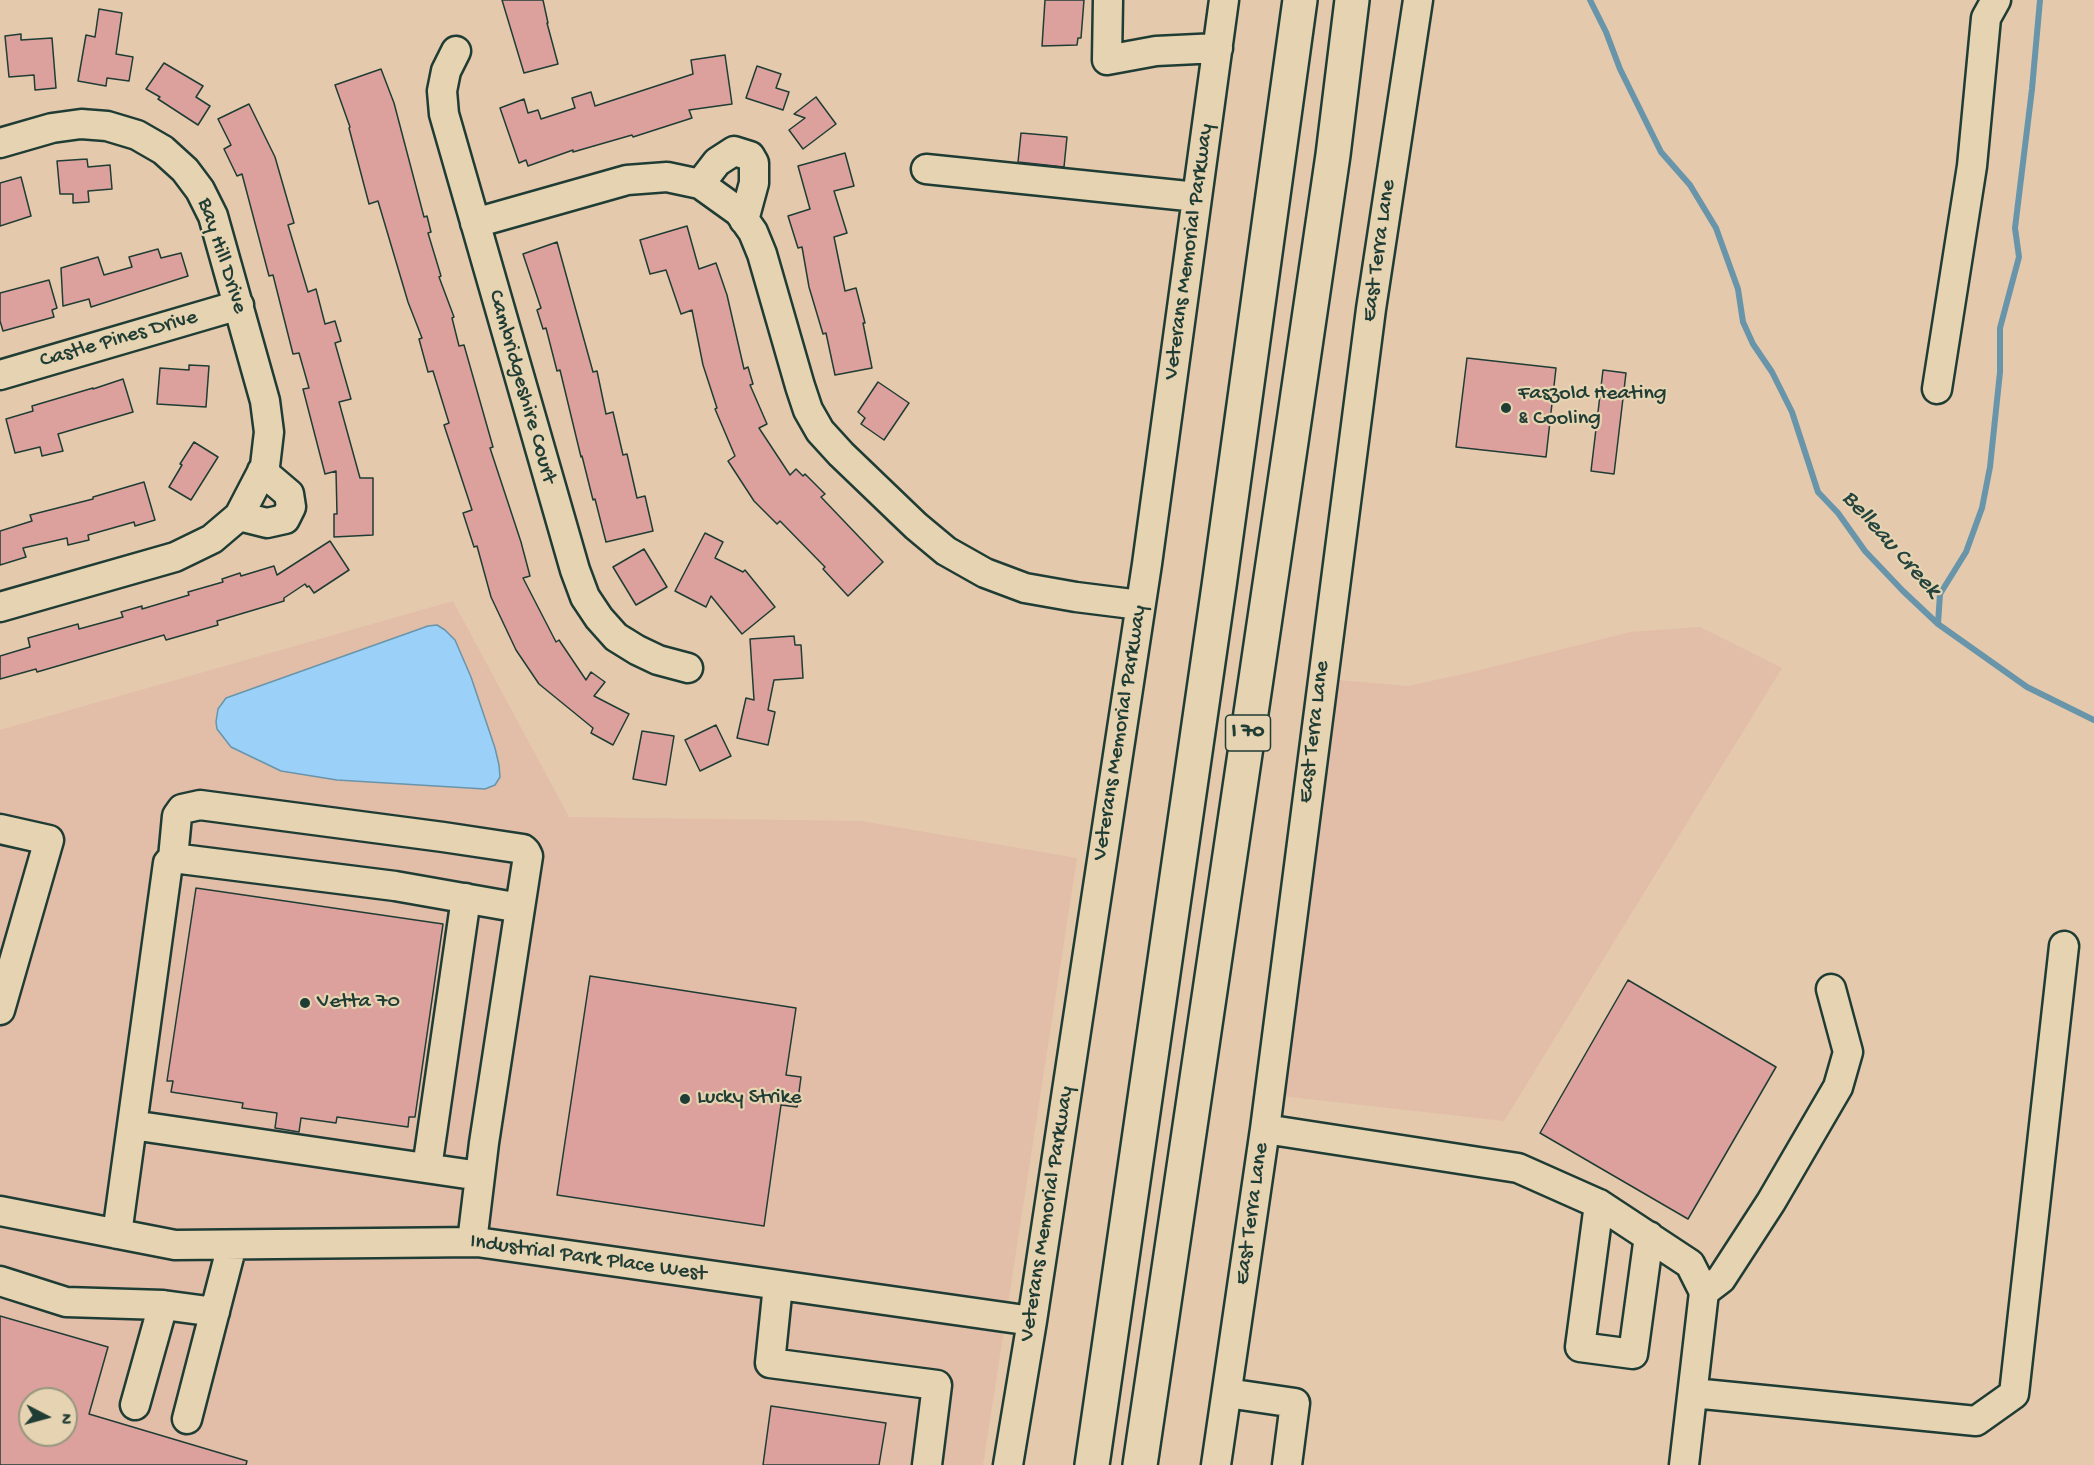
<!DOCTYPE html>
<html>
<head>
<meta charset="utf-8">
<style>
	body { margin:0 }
	#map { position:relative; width:2094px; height:1465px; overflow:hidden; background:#e4c9ad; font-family:"Gochi Hand",sans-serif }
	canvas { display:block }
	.north { position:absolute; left:18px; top:1387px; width:60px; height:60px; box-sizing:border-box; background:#e6d3b1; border:2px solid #96977f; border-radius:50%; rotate:96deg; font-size:16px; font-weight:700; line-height:24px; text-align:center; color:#1f3d34 }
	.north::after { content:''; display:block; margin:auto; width:21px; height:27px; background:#1f3d34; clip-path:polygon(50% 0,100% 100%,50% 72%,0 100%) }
</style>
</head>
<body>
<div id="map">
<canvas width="2094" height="1465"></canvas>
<div class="north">N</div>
</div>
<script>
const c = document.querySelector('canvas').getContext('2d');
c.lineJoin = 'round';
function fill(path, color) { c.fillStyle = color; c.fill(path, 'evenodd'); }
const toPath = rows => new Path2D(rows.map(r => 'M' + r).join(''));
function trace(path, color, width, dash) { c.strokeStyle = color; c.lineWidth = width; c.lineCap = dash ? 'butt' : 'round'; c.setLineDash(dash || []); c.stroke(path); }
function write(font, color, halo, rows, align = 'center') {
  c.font = font + ' "Gochi Hand",sans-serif'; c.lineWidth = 4.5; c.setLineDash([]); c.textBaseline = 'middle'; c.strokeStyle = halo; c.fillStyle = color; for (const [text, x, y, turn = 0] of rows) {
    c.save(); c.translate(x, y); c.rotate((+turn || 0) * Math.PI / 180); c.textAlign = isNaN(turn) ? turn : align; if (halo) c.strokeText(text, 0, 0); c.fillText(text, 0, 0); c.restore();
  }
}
const built = toPath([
	[453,601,569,817,861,821,1077,858,983,1465,0,1465,0,730],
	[30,1399,66,1399,66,1435,30,1435],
	[1700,627,1782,668,1504,1121,1282,1096,1337,680,1408,686,1468,673,1630,632]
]);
const water = toPath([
	[437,625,445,630,455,640,471,677,495,748,499,765,500,777,495,785,485,789,337,780,281,771,231,747,217,729,216,722,218,709,226,698,428,626,437,625]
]);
const stream = toPath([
	[1590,0,1606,32,1620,69,1661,152,1690,185,1716,228,1738,289,1743,322,1753,344,1772,372,1792,412,1818,492,1838,513,1865,551,1903,591,1938,624,2027,687,2094,720],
	[1938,624,1940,594,1966,552,1982,508,1990,467,2000,372,2000,328,2019,257,2015,228,2032,89,2040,0]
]);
const building = toPath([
	[502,0,543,0,548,23,547,23,558,64,524,73,502,0],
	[1045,0,1084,0,1081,38,1078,38,1077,45,1042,46,1045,0],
	[99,9,122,13,116,54,133,57,129,81,107,78,106,86,78,81,86,35,95,37,99,9],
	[21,34,21,40,52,38,56,88,35,90,34,75,9,77,5,36,21,34],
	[725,55,732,104,689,110,692,118,633,137,632,135,573,152,573,150,528,166,526,160,519,163,500,108,524,99,528,113,538,110,541,119,575,108,572,98,591,92,595,106,693,74,691,60,725,55],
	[164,63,203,86,196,97,210,106,198,125,158,99,160,97,146,89,164,63],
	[757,66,781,74,776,88,789,92,783,110,746,98,757,66],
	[381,69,394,103,424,217,427,216,431,232,428,233,441,276,439,277,454,317,452,318,459,346,464,345,493,447,490,448,521,542,530,576,523,578,556,642,559,640,586,680,591,672,605,682,594,696,629,714,613,745,591,733,593,728,539,684,516,650,491,597,477,546,474,547,463,513,472,510,444,425,449,423,433,371,428,372,419,339,422,338,408,302,378,201,369,204,349,128,350,127,335,85,381,69],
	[816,97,836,124,803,149,789,130,805,118,794,114,816,97],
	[249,104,275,157,294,223,288,225,308,292,316,289,325,324,335,321,341,341,335,343,351,399,339,402,360,478,373,478,373,535,334,537,334,514,337,514,336,471,325,474,303,389,309,388,299,353,293,354,273,275,269,276,242,174,237,176,224,149,231,145,218,119,249,104],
	[1021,133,1067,137,1064,167,1018,162,1021,133],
	[845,153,854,186,834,191,847,233,834,237,845,291,856,288,865,323,863,323,872,368,835,375,826,333,823,334,809,287,802,247,798,248,788,216,810,209,798,166,845,153],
	[87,159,88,167,110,165,112,189,88,191,89,202,73,203,73,194,60,194,57,161,87,159],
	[21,177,31,216,0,226,0,183,21,177],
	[687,226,699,269,716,263,727,295,744,369,748,367,753,384,750,385,767,424,759,428,790,475,796,469,803,476,805,474,825,494,821,497,883,562,848,596,823,569,825,567,780,521,777,524,754,501,728,461,735,456,715,409,717,408,703,365,692,310,681,314,666,270,650,274,640,240,687,226],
	[557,242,593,372,597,371,606,414,613,412,623,455,627,454,637,498,645,496,653,531,606,542,595,499,593,500,582,456,581,457,560,370,557,371,546,328,543,329,537,310,541,308,523,254,557,242],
	[158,249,161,258,181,253,188,276,91,307,89,299,63,306,61,268,98,257,104,275,132,267,129,257,158,249],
	[49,280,57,308,52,310,54,317,3,331,0,321,0,293,49,280],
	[1467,358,1556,368,1546,457,1456,447,1467,358],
	[189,365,209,366,206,407,157,404,160,368,189,370,189,365],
	[1603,370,1626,373,1614,474,1591,471,1603,370],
	[123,379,133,412,58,434,63,451,42,456,40,447,15,453,6,419,33,411,32,406,93,388,93,389,123,379],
	[878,382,909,403,884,440,861,424,865,418,858,412,878,382],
	[194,442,218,457,191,500,169,487,182,465,180,464,194,442],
	[144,482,155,520,135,526,134,522,88,535,89,540,68,545,67,538,23,548,26,557,0,565,0,531,32,521,30,515,93,499,93,497,144,482],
	[705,533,723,542,715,558,743,572,745,570,775,607,742,634,711,596,706,607,675,591,705,533],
	[330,541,349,570,314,593,309,586,307,587,305,584,284,598,284,601,217,621,218,625,166,640,164,635,37,672,36,669,0,679,0,656,30,647,28,638,78,624,79,629,123,617,121,612,142,606,142,609,189,595,188,592,223,582,222,579,240,573,241,576,274,566,277,575,330,541],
	[644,549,667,587,636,605,613,567,644,549],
	[794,636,795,645,801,645,803,678,774,680,768,710,775,712,768,745,737,738,746,698,754,700,750,639,794,636],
	[716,725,731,756,700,771,685,740,716,725],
	[642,731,674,736,666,785,633,779,642,731],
	[196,888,443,924,415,1117,409,1117,408,1127,337,1117,336,1123,301,1118,299,1132,275,1128,277,1113,242,1108,243,1103,171,1092,173,1081,167,1081,196,888],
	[590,976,796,1008,786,1075,801,1077,797,1107,781,1105,764,1226,557,1195,590,976],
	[1628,980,1776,1067,1688,1219,1540,1133,1628,980],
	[0,1316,108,1347,89,1414,247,1461,246,1465,0,1465,0,1316],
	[30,1399,66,1399,66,1435,30,1435,30,1399],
	[771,1406,886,1423,879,1465,763,1465,771,1406]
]);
const minor = toPath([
	[1108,0,1107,60,1156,51,1218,48],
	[456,51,446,71,442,91,444,114,575,570,585,597,599,618,616,637,637,650,658,660,688,668],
	[0,143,52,128,81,124,107,126,137,135,163,150,185,170,200,190,213,216,265,401,269,432,265,466,239,516,212,539,175,557,0,607],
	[926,169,1197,197],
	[700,184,717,162,734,151,750,156,754,163,754,183,744,220],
	[475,223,627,180,667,177,700,184,739,212,753,232,762,254,800,386,808,410,820,431,841,454,916,526,946,551,985,573,1025,588,1076,597,1140,605],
	[0,375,239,305],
	[1937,389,1972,166,1986,18,1996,0],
	[239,516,267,523,285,519,291,507,289,494,262,471],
	[0,829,49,840,0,1010],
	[173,858,177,816,182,809,200,805,443,837,523,849,526,852,528,856,520,908],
	[132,1125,480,1176],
	[1265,1129,1518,1168,1599,1204,1690,1264,1704,1292,1684,1465],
	[427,1168,466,898],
	[1599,1204,1580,1347,1633,1354,1649,1236],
	[0,1211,175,1245,477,1242,1032,1321],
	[117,1234,168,863,173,858,395,886,520,908,484,1143,472,1242],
	[0,1281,66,1302,163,1305],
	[778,1285,770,1363,937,1385,927,1465],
	[1704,1292,1721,1279,1771,1202,1838,1087,1848,1052,1831,989],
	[1227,1393,1295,1403,1287,1465],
	[1693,1393,1976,1421,2014,1394,2064,946],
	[135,1405,163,1305,215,1312],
	[187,1419,232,1245],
	[1008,1465,1032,1321,1147,564,1224,0],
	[1216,1465,1265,1129,1371,309,1418,0]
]);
const highway = toPath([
	[1092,1465,1219,586,1300,0],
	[1140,1465,1292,435,1333,155,1352,0]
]);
const markers = [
	[1506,408,6,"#1f3d34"],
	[305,1003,6,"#1f3d34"],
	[685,1099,6,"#1f3d34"]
];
const shields = [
	[1248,733,45]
];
const shieldNames = [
	["I 70",1248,733]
];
const streetNames = [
	["East Terra Lane",1380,251,-82],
	["Veterans Memorial Parkway",1190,252,-82],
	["Bay Hill Drive",221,256,72],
	["Castle Pines Drive",119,340,-16],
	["Cambridgeshire Court",521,387,74],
	["East Terra Lane",1315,732,-83],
	["Veterans Memorial Parkway",1121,733,-81],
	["Veterans Memorial Parkway",1048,1214,-81],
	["East Terra Lane",1253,1214,-82],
	["Industrial Park Place West",588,1259,8]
];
const poiNames = [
	["Faszold Heating",1518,395],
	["& Cooling",1518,420],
	["Vetta 70",317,1003],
	["Lucky Strike",697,1099]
];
const waterNames = [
	["Belleau Creek",1890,545,48]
];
fill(built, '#e2bda8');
fill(water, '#9bd0f9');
trace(water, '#6995aa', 1.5);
trace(stream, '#6995aa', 6);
fill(building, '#dca19c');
trace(building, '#1f3d34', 1.5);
trace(minor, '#1f3d34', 33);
trace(highway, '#1f3d34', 38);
trace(minor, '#e6d3b1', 28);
trace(highway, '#e6d3b1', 33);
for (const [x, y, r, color] of markers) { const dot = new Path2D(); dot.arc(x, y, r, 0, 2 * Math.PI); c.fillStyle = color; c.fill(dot); trace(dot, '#e6d3b1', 2); }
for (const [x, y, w] of shields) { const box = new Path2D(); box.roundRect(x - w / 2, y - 18, w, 36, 4.5); c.fillStyle = '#e6d3b1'; c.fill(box); trace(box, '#1f3d34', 1.5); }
write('bold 21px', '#1f3d34', null, shieldNames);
write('22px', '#1f3d34', '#e6d3b1', streetNames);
write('22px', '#1f3d34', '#e6d3b1', poiNames, 'left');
write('italic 24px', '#25443e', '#e6d3b1', waterNames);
</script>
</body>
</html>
